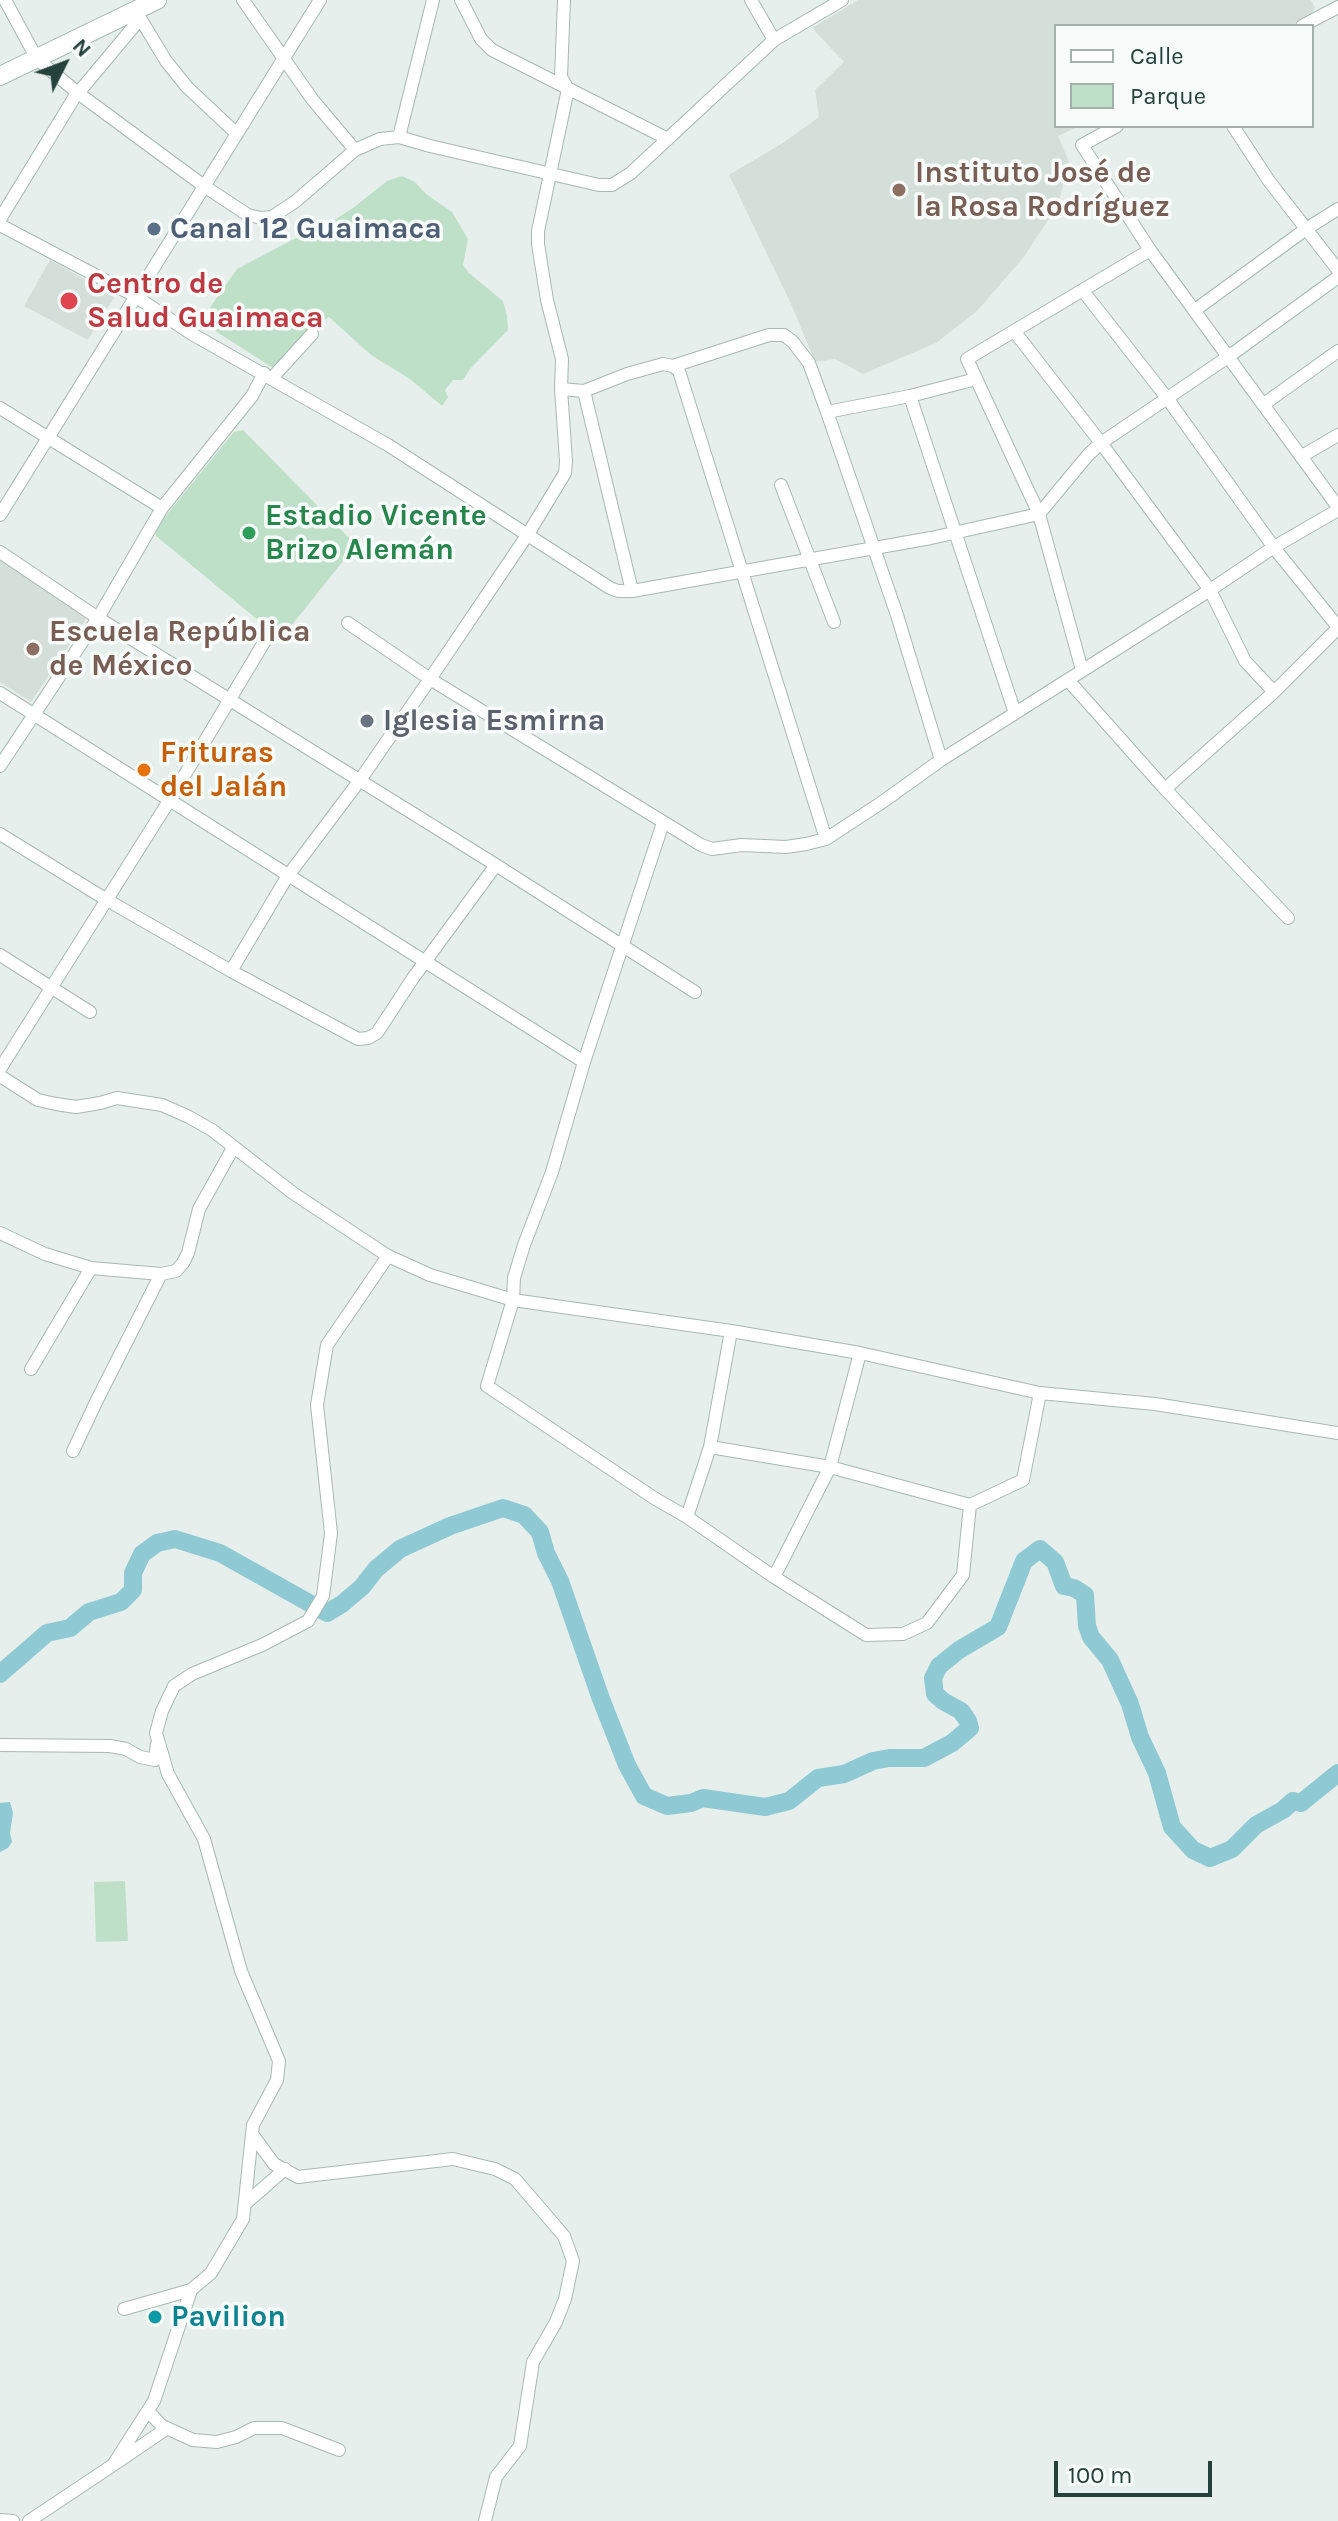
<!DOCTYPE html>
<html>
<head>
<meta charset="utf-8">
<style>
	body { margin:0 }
	#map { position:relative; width:1338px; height:2521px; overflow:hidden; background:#e6efeb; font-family:Karla,sans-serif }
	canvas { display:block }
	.legend { position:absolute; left:1054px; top:24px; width:260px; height:104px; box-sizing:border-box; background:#f7fbf9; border:2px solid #a3b1ad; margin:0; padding:10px 14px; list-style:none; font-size:24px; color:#24423a }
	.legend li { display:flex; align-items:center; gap:16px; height:40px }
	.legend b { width:40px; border:2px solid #a3b1ad }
	.north { position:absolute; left:24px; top:24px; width:80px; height:80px; -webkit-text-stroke:6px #f7fbf9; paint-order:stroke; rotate:48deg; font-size:22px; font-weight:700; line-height:32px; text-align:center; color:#24423a }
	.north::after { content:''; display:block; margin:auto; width:28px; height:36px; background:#24423a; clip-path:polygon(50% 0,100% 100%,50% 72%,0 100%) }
	.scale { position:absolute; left:1054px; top:2461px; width:158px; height:36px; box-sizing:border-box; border:4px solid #24423a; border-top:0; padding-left:10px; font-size:24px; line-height:28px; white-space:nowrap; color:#24423a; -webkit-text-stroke:6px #f7fbf9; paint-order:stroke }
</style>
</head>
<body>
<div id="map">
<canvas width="1338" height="2521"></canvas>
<ul class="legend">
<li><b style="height:10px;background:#fff"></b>Calle</li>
<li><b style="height:22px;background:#bfe0c8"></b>Parque</li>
</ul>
<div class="north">N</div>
<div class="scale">100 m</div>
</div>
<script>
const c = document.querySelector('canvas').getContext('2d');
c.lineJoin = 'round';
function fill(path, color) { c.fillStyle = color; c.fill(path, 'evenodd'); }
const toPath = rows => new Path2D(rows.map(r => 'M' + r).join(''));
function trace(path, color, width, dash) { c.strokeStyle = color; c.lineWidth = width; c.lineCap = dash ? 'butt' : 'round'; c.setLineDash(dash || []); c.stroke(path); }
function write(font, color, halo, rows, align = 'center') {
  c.font = font + ' Karla,sans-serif'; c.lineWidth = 7; c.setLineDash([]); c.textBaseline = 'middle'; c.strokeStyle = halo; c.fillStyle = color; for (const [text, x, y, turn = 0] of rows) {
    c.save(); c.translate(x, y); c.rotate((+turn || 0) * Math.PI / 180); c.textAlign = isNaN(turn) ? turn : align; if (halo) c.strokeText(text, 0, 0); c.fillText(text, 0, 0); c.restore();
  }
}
const built = toPath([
	[858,0,1311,0,1315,8,1309,16,1289,26,1056,26,1056,126,1079,126,1058,136,1069,162,1058,205,1023,258,977,311,936,343,863,374,835,359,815,362,792,306,729,175,783,143,819,117,815,90,844,62,812,28],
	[50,260,115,296,88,340,24,306],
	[0,558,88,616,31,702,0,682]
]);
const green = toPath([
	[402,176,415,182,426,194,452,212,468,239,463,265,469,273,503,301,507,316,508,330,470,369,463,380,453,380,445,390,448,397,442,406,410,379,371,355,329,317,318,324,273,368,203,323,209,309,237,269,292,240,328,224,353,208,387,181],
	[243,430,356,545,283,636,275,634,156,536,155,529,234,432],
	[125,1881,128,1941,96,1942,94,1882]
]);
const water = toPath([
	[10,1802,13,1813,10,1833,12,1842,8,1848,0,1852,0,1803]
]);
const river = toPath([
	[0,1674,47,1633,70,1628,89,1612,121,1602,133,1590,133,1573,142,1554,157,1543,175,1539,220,1553,327,1613,342,1604,362,1587,376,1569,400,1549,450,1526,503,1508,524,1515,540,1532,546,1553,560,1581,601,1699,627,1765,644,1796,667,1806,691,1803,703,1798,765,1807,789,1801,818,1778,844,1774,873,1761,889,1758,924,1758,952,1743,970,1728,968,1721,961,1711,943,1701,935,1694,933,1678,939,1666,959,1650,998,1627,1024,1561,1040,1549,1055,1562,1064,1586,1074,1588,1085,1595,1087,1626,1091,1637,1110,1660,1130,1704,1140,1737,1157,1773,1172,1827,1193,1850,1210,1858,1232,1849,1256,1825,1283,1810,1293,1801,1301,1803,1338,1773]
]);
const street = toPath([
	[5,0,37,59,78,93,204,186,248,215,261,218,272,217,296,201,355,150,380,139,399,137,430,146,599,185,612,185,631,173,774,40,842,0],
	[243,0,312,99,355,150],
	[461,0,481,39,492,50,668,139],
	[751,0,774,40],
	[137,13,166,61,187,87,237,134],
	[1302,26,1338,7],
	[1117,126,1082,145,1150,250,1338,507],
	[1233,126,1269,181,1338,270],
	[399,137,433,0],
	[0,219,74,98,140,19],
	[0,225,135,296,192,334,388,445,610,588,618,591,632,591,931,538,1039,514,1088,455,1101,443,1228,357,1338,277],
	[1083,291,1167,398,1275,549,1338,627],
	[1195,310,1306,229,1338,209],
	[1014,331,1101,443,1210,590,1245,661,1274,692],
	[673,366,769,335,784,335,793,342,809,363,827,412],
	[272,378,312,334],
	[561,389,584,391,627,374,663,364,673,366,679,371,826,839],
	[584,391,632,591],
	[910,396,1015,713],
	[1264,404,1338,351],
	[0,408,162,508],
	[1302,456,1338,435],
	[781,485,834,622],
	[0,515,320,0],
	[0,552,98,618,496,865,695,992],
	[348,623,430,679,701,845,712,849,742,845,786,847,806,844,826,839,881,803,941,760,1210,590,1274,547,1338,510],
	[1082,670,1039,514,967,359,1150,250],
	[1068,680,1165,789,1288,918],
	[0,693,584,1062],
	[941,760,897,615,827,412,910,396,976,379],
	[0,766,98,618,162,508,252,396,264,373],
	[1165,789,1274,692,1338,628],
	[663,823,584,1062,552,1172,524,1245,514,1278,513,1300,487,1386,654,1498,687,1517,774,1577,866,1635,903,1634,927,1623,963,1575,970,1505],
	[0,834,107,900,231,971,358,1039,368,1038,377,1033,413,978,496,865],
	[0,955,90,1012],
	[231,971,287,877,360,780,430,679,528,534,565,473,566,461,561,389,562,359,547,300,538,244,538,231,568,89,561,77,564,0],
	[0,1069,169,801,269,634],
	[0,1076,38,1100,56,1104,76,1107,100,1103,117,1098,162,1105,189,1117,212,1130,293,1193,388,1256,430,1275,513,1300,731,1331,860,1353,1040,1393,1155,1404,1338,1433],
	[0,1233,45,1254,91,1268,161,1274,176,1271,183,1263,188,1253,199,1209,233,1148],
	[31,1369,91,1268],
	[710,1447,830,1467,970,1505,1023,1480,1040,1393],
	[73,1451,97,1400,161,1274],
	[687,1517,710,1447,731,1331],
	[774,1577,830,1467,860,1353],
	[0,1745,110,1746,126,1749,140,1757,155,1760,157,1744],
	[252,2134,274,2164,298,2177,453,2159,495,2169,515,2179,564,2236,573,2261,565,2299,556,2322,533,2362,520,2446,496,2477,485,2521],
	[245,2204,285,2169],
	[124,2309,191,2290],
	[148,2411,162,2426,193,2440,217,2442,236,2437,254,2428,282,2428,339,2450],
	[116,2463,166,2429],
	[0,2520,13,2521],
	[29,2521,113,2465,154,2401,191,2290,211,2273,243,2219,253,2125,277,2080,279,2061,241,1971,204,1839,168,1774,156,1733,162,1711,174,1686,192,1674,262,1645,308,1621,323,1596,331,1533,317,1405,327,1345,388,1256]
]);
const secondary = toPath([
	[0,76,157,0]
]);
const markers = [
	[899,190,8,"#8d6e63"],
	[154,229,8,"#5c6f8a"],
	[69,301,10,"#e0444e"],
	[249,533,8,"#2e9e5b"],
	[33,649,8,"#8d6e63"],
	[367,721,8,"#6b7280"],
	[144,770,8,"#e8710a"],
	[155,2317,8,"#0f9aa8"]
];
const educationNames = [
	["Instituto José de",915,173],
	["la Rosa Rodríguez",915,207],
	["Escuela República",49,632],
	["de México",49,666]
];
const serviceNames = [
	["Canal 12 Guaimaca",170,229]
];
const healthNames = [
	["Centro de",87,284],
	["Salud Guaimaca",87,318]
];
const leisureNames = [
	["Estadio Vicente",265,516],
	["Brizo Alemán",265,550]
];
const worshipNames = [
	["Iglesia Esmirna",383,721]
];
const foodNames = [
	["Frituras",160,753],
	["del Jalán",160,787]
];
const cultureNames = [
	["Pavilion",171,2317]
];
fill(built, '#d4dfda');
fill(green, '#bfe0c8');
fill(water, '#8ec9d4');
trace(river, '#8ec9d4', 18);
trace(street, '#a8b8b2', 14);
trace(secondary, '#a4bbb3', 20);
trace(street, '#fff', 12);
trace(secondary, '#fff', 18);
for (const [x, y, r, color] of markers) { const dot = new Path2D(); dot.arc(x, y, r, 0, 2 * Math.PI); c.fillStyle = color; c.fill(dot); trace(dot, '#f7fbf9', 3); }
write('bold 30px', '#785e54', '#f7fbf9', educationNames, 'left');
write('bold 30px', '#4e5e75', '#f7fbf9', serviceNames, 'left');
write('bold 30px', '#be3a42', '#f7fbf9', healthNames, 'left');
write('bold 30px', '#27864d', '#f7fbf9', leisureNames, 'left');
write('bold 30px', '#5b616d', '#f7fbf9', worshipNames, 'left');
write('bold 30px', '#c56008', '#f7fbf9', foodNames, 'left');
write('bold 30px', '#0d838f', '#f7fbf9', cultureNames, 'left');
</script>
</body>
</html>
